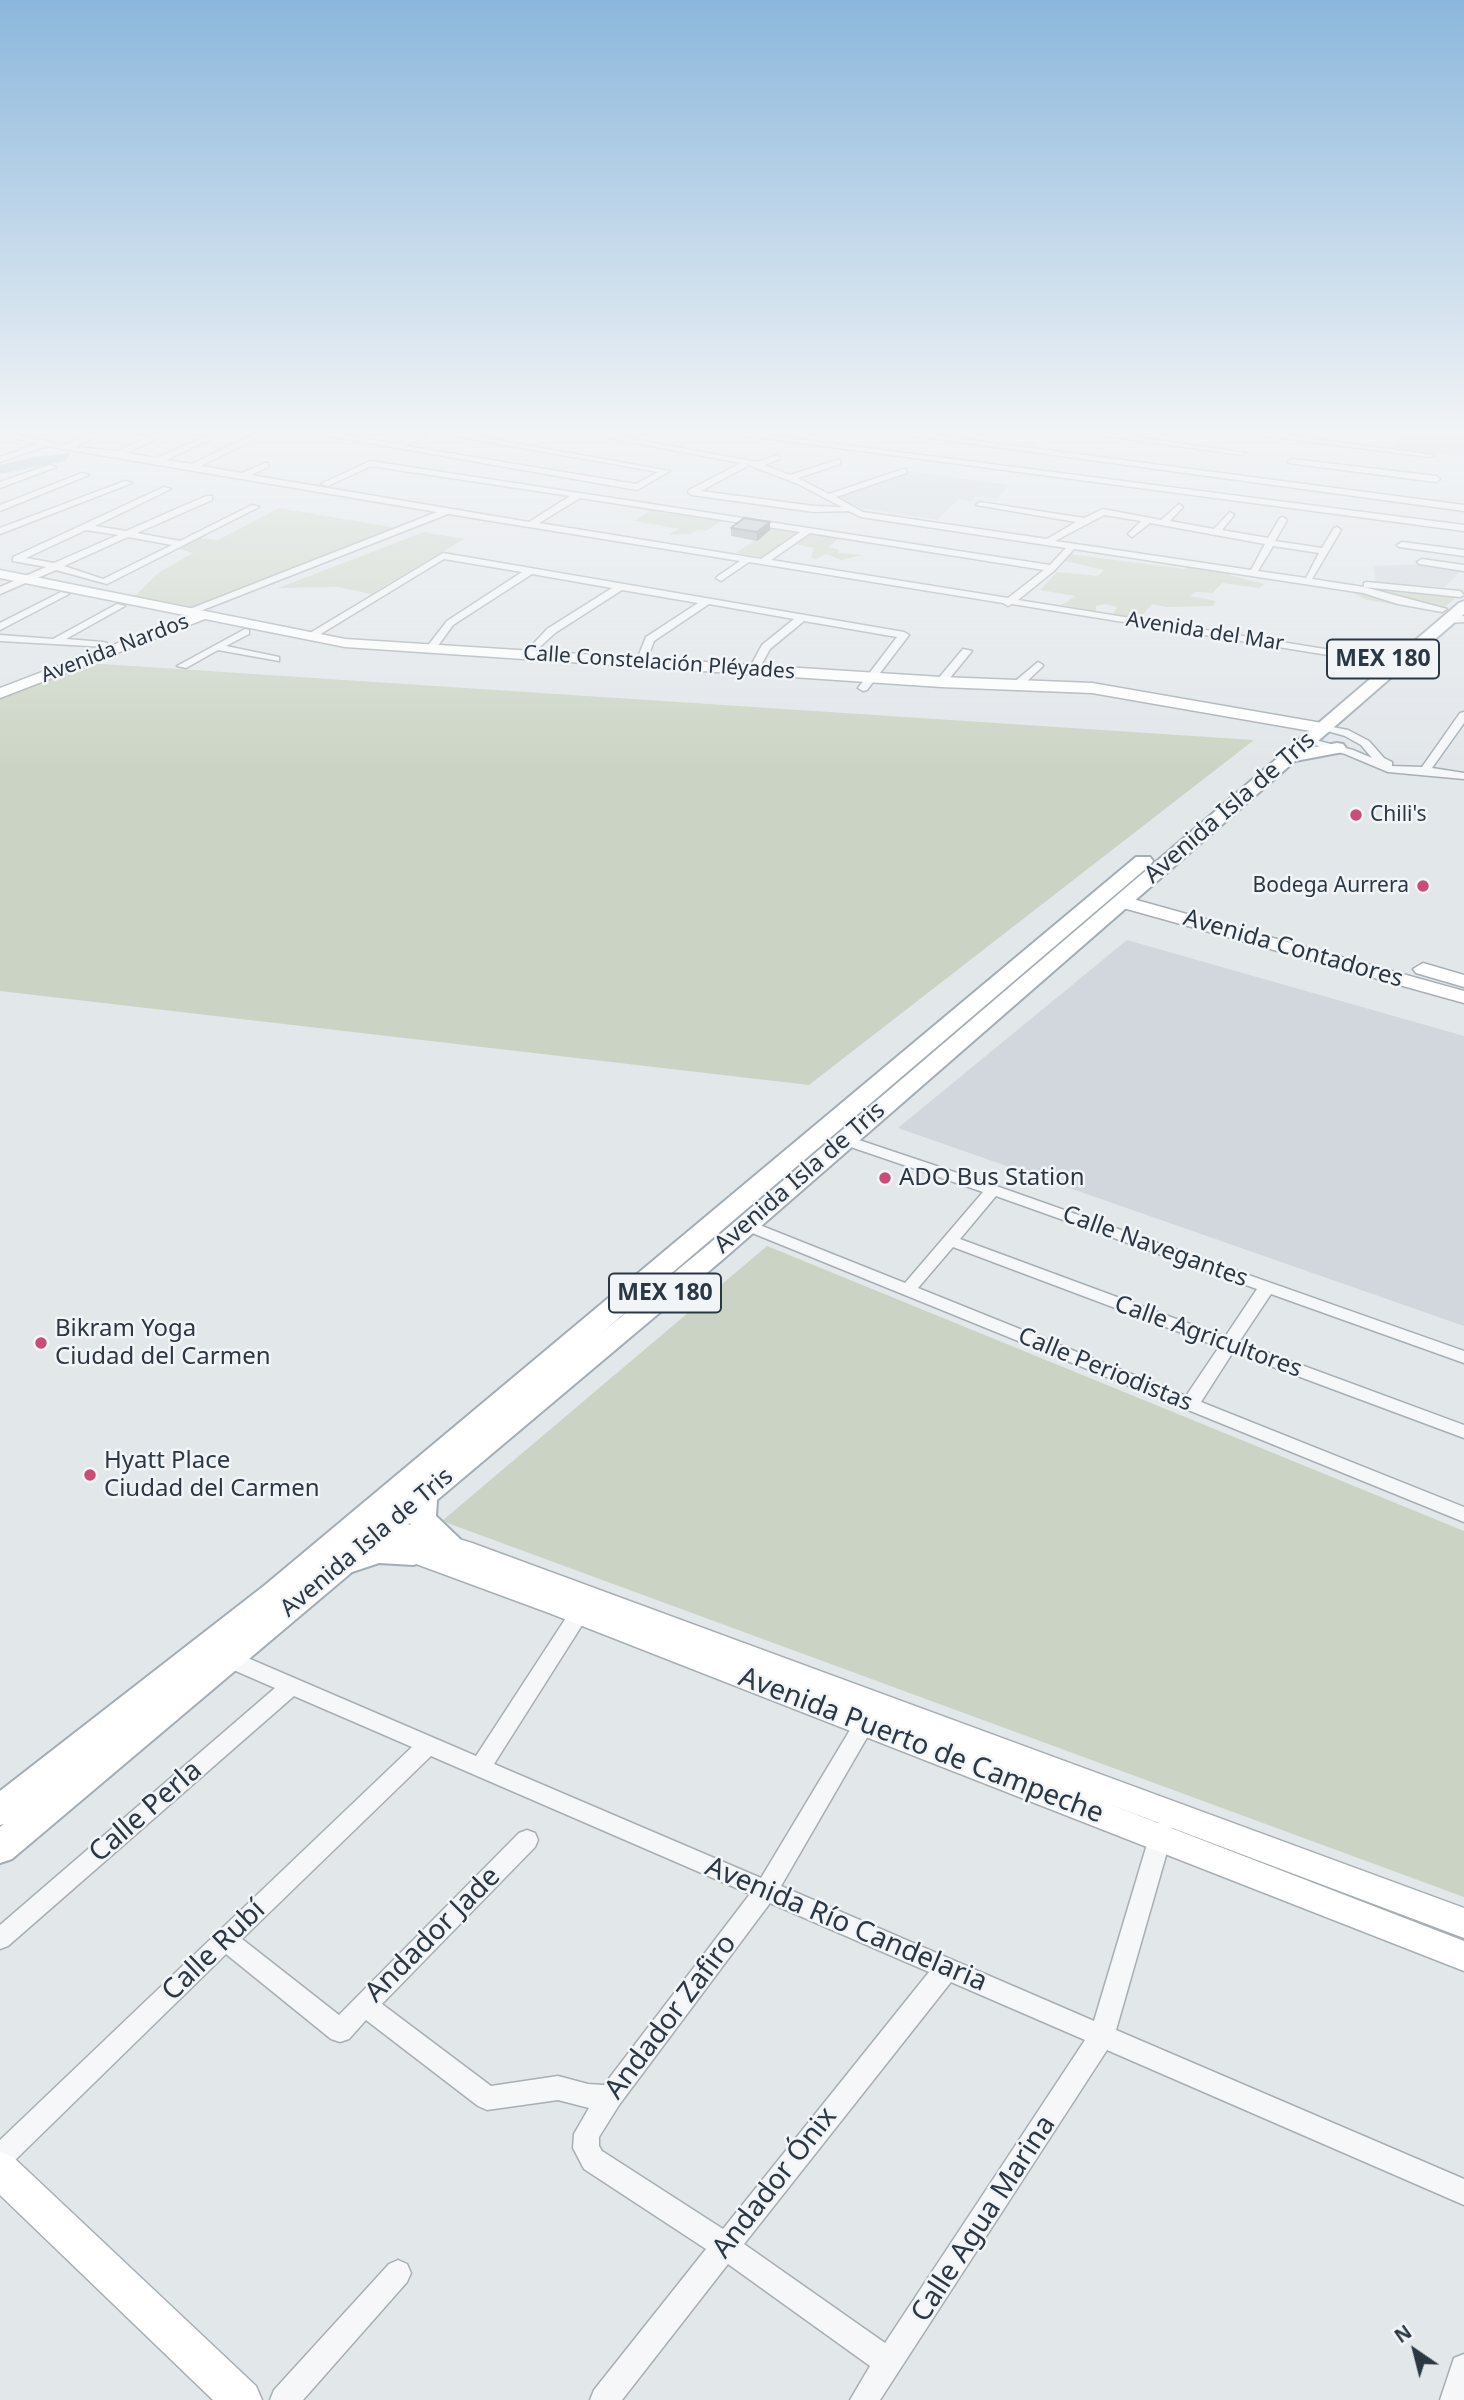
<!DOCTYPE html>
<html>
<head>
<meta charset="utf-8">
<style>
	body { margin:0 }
	#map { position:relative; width:1464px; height:2400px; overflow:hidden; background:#e2e7ea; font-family:"Noto Sans",sans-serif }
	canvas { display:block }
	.north { position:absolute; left:1380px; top:2316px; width:70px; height:70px; -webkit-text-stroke:5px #f2f5f8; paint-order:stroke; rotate:325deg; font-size:19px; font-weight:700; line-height:28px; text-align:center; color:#2b3742 }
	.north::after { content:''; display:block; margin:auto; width:24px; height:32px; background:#2b3742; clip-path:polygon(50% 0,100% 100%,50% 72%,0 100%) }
</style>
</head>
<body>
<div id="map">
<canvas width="1464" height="2400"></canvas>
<div class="north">N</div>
</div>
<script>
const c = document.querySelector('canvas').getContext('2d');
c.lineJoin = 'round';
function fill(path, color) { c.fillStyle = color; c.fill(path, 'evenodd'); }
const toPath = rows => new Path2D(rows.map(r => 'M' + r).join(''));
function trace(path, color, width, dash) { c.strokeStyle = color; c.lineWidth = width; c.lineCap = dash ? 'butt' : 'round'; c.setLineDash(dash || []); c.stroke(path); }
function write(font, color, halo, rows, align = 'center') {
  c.font = font + ' "Noto Sans",sans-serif'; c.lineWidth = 5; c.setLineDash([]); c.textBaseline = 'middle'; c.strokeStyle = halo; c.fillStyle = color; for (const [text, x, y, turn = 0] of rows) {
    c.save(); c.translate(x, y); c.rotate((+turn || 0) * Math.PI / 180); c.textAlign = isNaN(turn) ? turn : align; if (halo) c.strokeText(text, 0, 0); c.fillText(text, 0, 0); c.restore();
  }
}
const built = toPath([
	[1401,434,1464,434,1464,457,1394,449],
	[909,471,1009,485,997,499,977,496,971,502,959,499,937,520,856,507,835,497],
	[1427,564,1462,570,1445,587,1376,583,1373,566],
	[1127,940,1464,1036,1464,1326,898,1128]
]);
const green = toPath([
	[279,508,397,528,194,607,135,596,158,573,193,553,179,549,199,538,218,540],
	[652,509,665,509,663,513,674,515,680,511,725,519,706,531,697,530,690,534,668,535,679,529,634,521],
	[772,526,807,531,769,558,736,553,771,529],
	[424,532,464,539,371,594,338,587,278,588],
	[808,533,839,538,829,547,840,550,838,553,863,555,841,560,826,554,816,559,811,558,814,548,795,544],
	[1069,554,1185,569,1188,565,1233,571,1229,575,1264,584,1259,588,1222,583,1213,593,1196,592,1190,596,1216,601,1213,606,1166,607,1152,604,1139,619,1113,614,1117,607,1106,604,1096,606,1096,612,1062,605,1075,596,1040,590,1057,572,1098,576,1104,570,1060,560],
	[1340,586,1464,590,1464,591,1439,612,1367,600],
	[87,663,1254,740,809,1085,0,991,0,697],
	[767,1246,1464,1531,1464,1897,442,1521]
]);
const water = toPath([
	[71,453,65,461,0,474,0,465,34,457]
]);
const street = toPath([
	[0,434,14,434,64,445,89,434,101,434,75,447,117,451,155,434,166,434,127,453,156,458,211,434,222,434,166,460,192,464,254,434,265,434,201,466,242,473,265,463,268,463,268,467,251,475,529,522,570,496,371,466,328,486,321,484,370,461,1050,565,1066,548,861,517,849,511,814,512,692,495,688,492,689,490,741,463,587,434,607,434,756,462,777,455,780,459,764,465,790,475,837,460,840,460,840,464,798,478,829,494,903,469,906,469,906,473,836,497,863,512,1047,539,1076,522,976,505,980,502,1084,518,1103,509,1161,520,1179,504,1183,507,1170,521,1214,529,1230,512,1234,515,1222,530,1268,538,1280,518,1283,517,1287,520,1275,541,1322,548,1334,528,1337,527,1341,530,1312,579,1364,587,1447,609,1442,612,1398,604,1363,593,1074,549,1055,570,1018,600,1400,661,1401,663,1396,666,1012,604,1008,606,1003,603,749,562,721,581,716,578,718,576,740,561,448,514,190,615,187,614,187,610,437,512,46,446,0,462,0,457,36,444,0,434],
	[749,465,798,484,842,507,814,506,701,491,749,465],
	[580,498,800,532,761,559,539,523,580,498],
	[1104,515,1141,521,1128,534,1132,537,1150,523,1265,544,1251,570,1055,541,1104,515],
	[810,533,1044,570,1008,598,771,560,810,533],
	[1273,546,1319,553,1306,578,1258,571,1273,546],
	[318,434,339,434,397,444,417,434,428,434,406,446,636,484,658,472,443,434,463,434,670,471,637,490,318,434],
	[733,434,758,434,1464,525,1464,531,733,434],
	[900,434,925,434,1464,505,1464,511,900,434],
	[1091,434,1116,434,1246,453,1242,455,1091,434],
	[1248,434,1276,434,1434,455,1430,457,1248,434],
	[1292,459,1436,476,1440,479,1436,482,1289,463,1288,461,1292,459],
	[49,465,56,467,0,488,0,482,49,465],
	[82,473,89,475,0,511,0,505,82,473],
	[125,481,132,483,0,534,0,528,125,481],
	[164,487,171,489,95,526,126,531,206,496,212,496,212,500,137,533,180,541,252,505,259,507,107,584,56,570,0,594,0,587,46,567,13,561,13,557,164,487],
	[86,530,118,535,54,563,26,558,86,530],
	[128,537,172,545,103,579,64,566,128,537],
	[1402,542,1464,550,1464,556,1399,547,1397,545,1402,542],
	[443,553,904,632,909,635,867,690,863,691,858,688,897,637,804,621,770,649,759,669,754,672,749,669,762,645,794,619,709,604,654,641,646,662,641,665,636,662,646,637,698,603,622,590,555,633,529,657,524,654,547,629,612,588,532,574,453,625,435,650,431,651,426,648,447,621,522,572,444,559,314,638,305,636,443,553],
	[1422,559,1464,565,1464,571,1419,564,1417,562,1422,559],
	[1367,582,1460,591,1464,595,1460,597,1364,587,1364,583,1367,582],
	[61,592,69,594,0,630,0,623,61,592],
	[117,604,125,606,66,639,103,642,107,643,107,647,0,641,0,635,53,639,117,604],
	[1464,616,1464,622,1448,623,1443,620,1448,617,1464,616],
	[245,629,249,630,249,634,226,646,279,657,279,661,218,650,186,668,177,666,245,629],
	[963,649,972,651,945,684,937,684,937,680,963,649],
	[1038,662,1043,665,1042,667,1021,687,1013,687,1013,683,1038,662],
	[1464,712,1464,723,1432,768,1464,773,1464,779,1388,772,1345,754,1302,741,1308,738,1353,750,1372,758,1361,745,1345,736,1317,728,1322,725,1348,730,1369,741,1384,758,1392,762,1392,766,1422,767,1460,713,1464,712],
	[844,1135,999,1187,1464,1351,1464,1363,1271,1294,1239,1342,1464,1425,1464,1438,1233,1352,1201,1402,1464,1507,1464,1522,740,1228,738,1225,740,1222,752,1222,905,1283,983,1192,839,1143,836,1140,839,1137,844,1135],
	[996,1196,1257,1289,1225,1337,960,1239,996,1196],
	[953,1247,1219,1347,1186,1396,918,1288,953,1247],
	[584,1598,591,1601,594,1606,591,1611,494,1764,761,1878,862,1710,869,1708,876,1710,880,1716,876,1722,781,1886,1094,2021,1151,1831,1154,1824,1162,1822,1170,1824,1173,1831,1116,2030,1464,2179,1464,2205,1107,2050,880,2400,850,2400,870,2366,728,2264,622,2400,590,2400,594,2390,706,2249,584,2169,573,2148,574,2134,589,2108,558,2100,487,2110,478,2106,366,2020,349,2039,340,2042,331,2039,226,1954,9,2166,0,2169,0,2140,412,1747,294,1696,8,1946,0,1949,0,1925,275,1688,222,1665,219,1659,222,1653,229,1651,236,1653,476,1756,577,1601,584,1598],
	[431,1756,750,1894,604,2085,588,2084,558,2076,491,2086,382,2004,535,1847,538,1840,535,1833,527,1830,519,1833,339,2015,242,1939,431,1756],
	[770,1903,929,1972,723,2229,602,2151,599,2146,599,2137,619,2105,770,1903],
	[951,1982,1085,2040,885,2343,744,2244,951,1982],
	[398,2260,407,2264,411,2273,407,2282,303,2400,270,2400,274,2390,389,2264,398,2260],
	[1464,2354,1464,2400,1440,2400,1454,2358,1464,2354]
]);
const secondary = toPath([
	[0,570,345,639,941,677,1092,683,1322,723,1330,728,1322,733,1092,693,941,687,345,647,205,619,0,698,0,688,189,616,0,578,0,570],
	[1122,896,1464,991,1464,1003,1116,906,1113,902,1116,898,1122,896],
	[1423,963,1464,975,1464,987,1416,973,1413,969,1423,963],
	[368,1520,413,1525,472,1543,1464,1908,1464,1938,1106,1803,1464,1941,1464,1971,549,1613,389,1554,385,1547,388,1542,358,1537,354,1530,358,1523,368,1520],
	[0,2152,13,2157,256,2386,262,2400,213,2400,0,2195,0,2152]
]);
const primary = toPath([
	[1464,601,1464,614,1310,748,1337,743,1343,744,1346,748,1343,752,1295,761,721,1261,437,1500,436,1516,460,1539,464,1547,460,1555,449,1558,438,1555,417,1536,410,1523,388,1541,424,1546,428,1554,424,1562,413,1565,379,1563,352,1572,12,1859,0,1863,0,1827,4,1824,0,1825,0,1791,265,1585,1136,857,1150,857,1153,861,1150,865,599,1335,703,1249,1459,603,1464,601]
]);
const wall = toPath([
	[731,528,770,530,757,541,731,536]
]);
const shadedWall = toPath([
	[770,522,770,530,757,541,757,532]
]);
const building = toPath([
	[744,518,770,522,757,532,731,528,744,518]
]);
const markers = [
	[1356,815,7,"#c94d76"],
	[1423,886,7,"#c94d76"],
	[885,1178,7,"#c94d76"],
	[41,1343,7,"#c94d76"],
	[90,1475,7,"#c94d76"]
];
const farStreetnames = [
	["Avenida del Mar",1205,632,9],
	["Avenida Nardos",115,649,-21],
	["Calle Constelación Pléyades",659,663,4]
];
const farPoinames = [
	["Chili's",1370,815],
	["Bodega Aurrera",1409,886,"right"]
];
const shields = [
	[1383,659,112],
	[665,1293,112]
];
const shieldNames = [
	["MEX 180",1383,659],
	["MEX 180",665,1293]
];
const streetNames = [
	["Avenida Isla de Tris",1230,808,-41],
	["Avenida Contadores",1293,949,16],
	["Avenida Isla de Tris",800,1178,-41],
	["Calle Navegantes",1155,1247,20],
	["Calle Agricultores",1208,1337,20],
	["Calle Periodistas",1105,1370,22],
	["Avenida Isla de Tris",367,1543,-40]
];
const poiNames = [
	["ADO Bus Station",899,1178],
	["Bikram Yoga",55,1329],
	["Ciudad del Carmen",55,1357],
	["Hyatt Place",104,1461],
	["Ciudad del Carmen",104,1489]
];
const nearStreetnames = [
	["Avenida Puerto de Campeche",921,1746,21],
	["Calle Perla",146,1812,-41],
	["Avenida Río Candelaria",846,1925,23],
	["Andador Jade",433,1935,-45],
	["Calle Rubí",214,1951,-44],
	["Andador Zafiro",671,2017,-53],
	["Andador Ónix",775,2183,-52],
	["Calle Agua Marina",984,2219,-57]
];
fill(built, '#d1d7dc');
fill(green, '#cbd4c4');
fill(water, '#9fbbc9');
trace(street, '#a7afb4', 3);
trace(secondary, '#a7afb4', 3);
trace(primary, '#a2adb5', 4);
fill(street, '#f5f7f9');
fill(secondary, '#fff');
fill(primary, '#fff');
fill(wall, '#a0a6ab');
fill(shadedWall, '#82878b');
fill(building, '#bac1c7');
trace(building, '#82878b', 2);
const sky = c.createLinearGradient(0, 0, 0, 770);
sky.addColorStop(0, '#8bb7dc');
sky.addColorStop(0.56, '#f2f4f6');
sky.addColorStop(1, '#f2f4f600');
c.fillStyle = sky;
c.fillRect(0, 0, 1464, 770);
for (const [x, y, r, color] of markers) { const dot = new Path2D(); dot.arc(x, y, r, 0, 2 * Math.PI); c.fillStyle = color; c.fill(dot); trace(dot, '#f2f5f8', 2.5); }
write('21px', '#2b3742', '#f2f5f8', farStreetnames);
write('21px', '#2b3742', '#f2f5f8', farPoinames, 'left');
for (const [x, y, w] of shields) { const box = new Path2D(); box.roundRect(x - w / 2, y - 19.5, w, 39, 5); c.fillStyle = '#f2f5f8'; c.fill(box); trace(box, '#2b3742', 2); }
write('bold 23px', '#2b3742', null, shieldNames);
write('24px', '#2b3742', '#f2f5f8', streetNames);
write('24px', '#2b3742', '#f2f5f8', poiNames, 'left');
write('28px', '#2b3742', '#f2f5f8', nearStreetnames);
</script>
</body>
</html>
